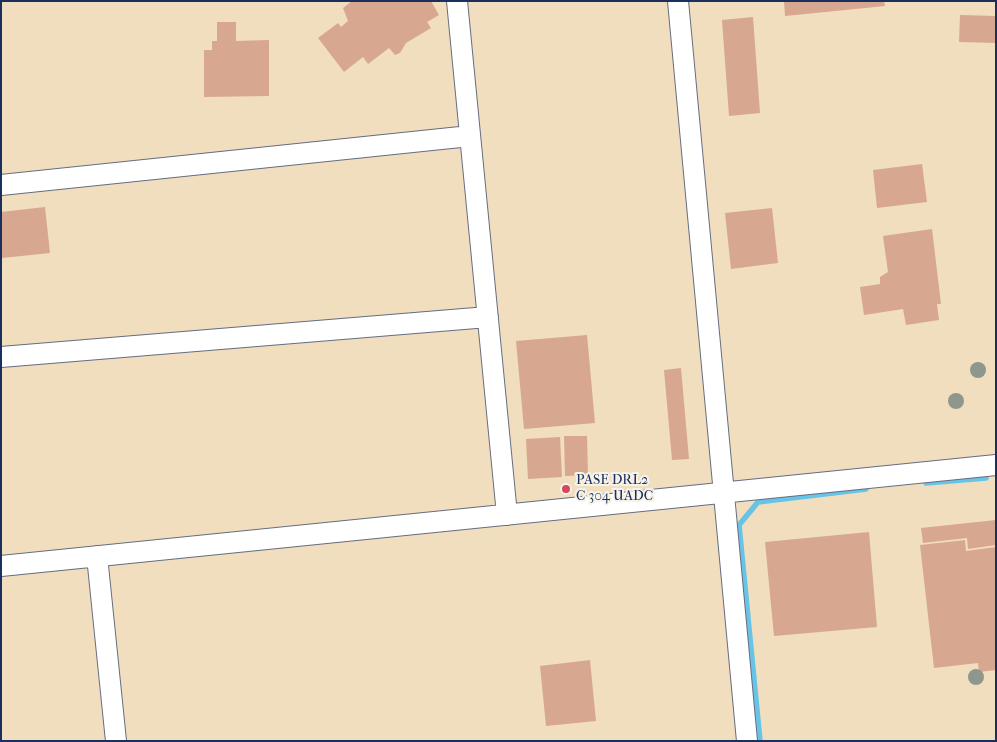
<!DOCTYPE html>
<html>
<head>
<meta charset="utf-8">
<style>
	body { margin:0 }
	#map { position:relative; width:997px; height:742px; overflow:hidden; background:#f0debe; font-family:"IM FELL French Canon",serif }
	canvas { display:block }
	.frame { position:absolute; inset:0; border:2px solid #1b2f5e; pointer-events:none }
</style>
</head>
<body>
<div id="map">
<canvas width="997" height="742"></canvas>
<div class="frame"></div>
</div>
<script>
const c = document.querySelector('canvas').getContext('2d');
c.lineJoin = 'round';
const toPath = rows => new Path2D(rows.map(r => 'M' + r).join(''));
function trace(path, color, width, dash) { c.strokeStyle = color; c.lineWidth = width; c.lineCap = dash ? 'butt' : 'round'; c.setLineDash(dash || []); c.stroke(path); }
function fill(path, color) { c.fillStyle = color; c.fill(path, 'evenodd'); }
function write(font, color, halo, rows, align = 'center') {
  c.font = font + ' "IM FELL French Canon",serif'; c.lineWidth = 4; c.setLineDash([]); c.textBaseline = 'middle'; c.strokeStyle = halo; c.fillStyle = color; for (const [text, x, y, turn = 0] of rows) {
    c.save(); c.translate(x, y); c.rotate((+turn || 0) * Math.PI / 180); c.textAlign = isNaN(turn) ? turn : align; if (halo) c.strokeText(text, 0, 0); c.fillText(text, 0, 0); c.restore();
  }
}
const stream = toPath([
	[926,483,986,478],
	[760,741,739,525,758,502,866,489]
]);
const building = toPath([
	[352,1,431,1,439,15,427,22,431,28,406,43,400,53,395,55,389,48,368,64,363,57,344,72,318,38,338,23,341,27,348,21,343,8],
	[784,1,884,1,885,6,785,16],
	[960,15,996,16,996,43,959,42],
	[753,17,760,113,729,116,722,20],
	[217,22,236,22,236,41,269,40,269,96,204,97,204,50,212,50,212,41,217,41],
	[922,164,927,202,877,208,873,170],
	[45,207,50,253,2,258,1,212],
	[772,208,778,263,731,269,725,213],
	[932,229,941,304,937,304,939,320,906,325,903,309,864,315,860,287,880,284,880,277,888,272,883,236],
	[587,335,595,423,524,429,516,341],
	[681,368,689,459,672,460,664,370],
	[564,436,587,436,588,475,565,476],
	[560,437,562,477,528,479,526,439],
	[996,520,996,545,968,549,967,538,923,543,921,528],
	[869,532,877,627,774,636,765,542],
	[965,540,966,551,996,547,996,670,979,672,978,663,934,668,920,545],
	[590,660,596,721,546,726,540,666]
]);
const street = toPath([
	[457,1,507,515],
	[678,1,747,741],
	[1,185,470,136],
	[1,357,488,317],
	[97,556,116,741],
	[1,566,996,465]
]);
const trees = [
	[978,370],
	[956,401],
	[976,677]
];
const markers = [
	[566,489,5,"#d1495b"]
];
const poiNames = [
	["PASE DRL2",576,481],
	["C 304 UADC",576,497]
];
trace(stream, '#68c4e6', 5.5);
fill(building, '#d8a790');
trace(street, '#666c80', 22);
trace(street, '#fff', 20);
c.fillStyle = '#8f968c';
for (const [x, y] of trees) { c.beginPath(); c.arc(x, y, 8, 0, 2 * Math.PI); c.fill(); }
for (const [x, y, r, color] of markers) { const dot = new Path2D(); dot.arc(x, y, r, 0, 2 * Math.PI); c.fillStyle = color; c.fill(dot); trace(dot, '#f7f3e8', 2); }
write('14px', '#1b2f5e', '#f7f3e8', poiNames, 'left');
</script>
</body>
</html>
